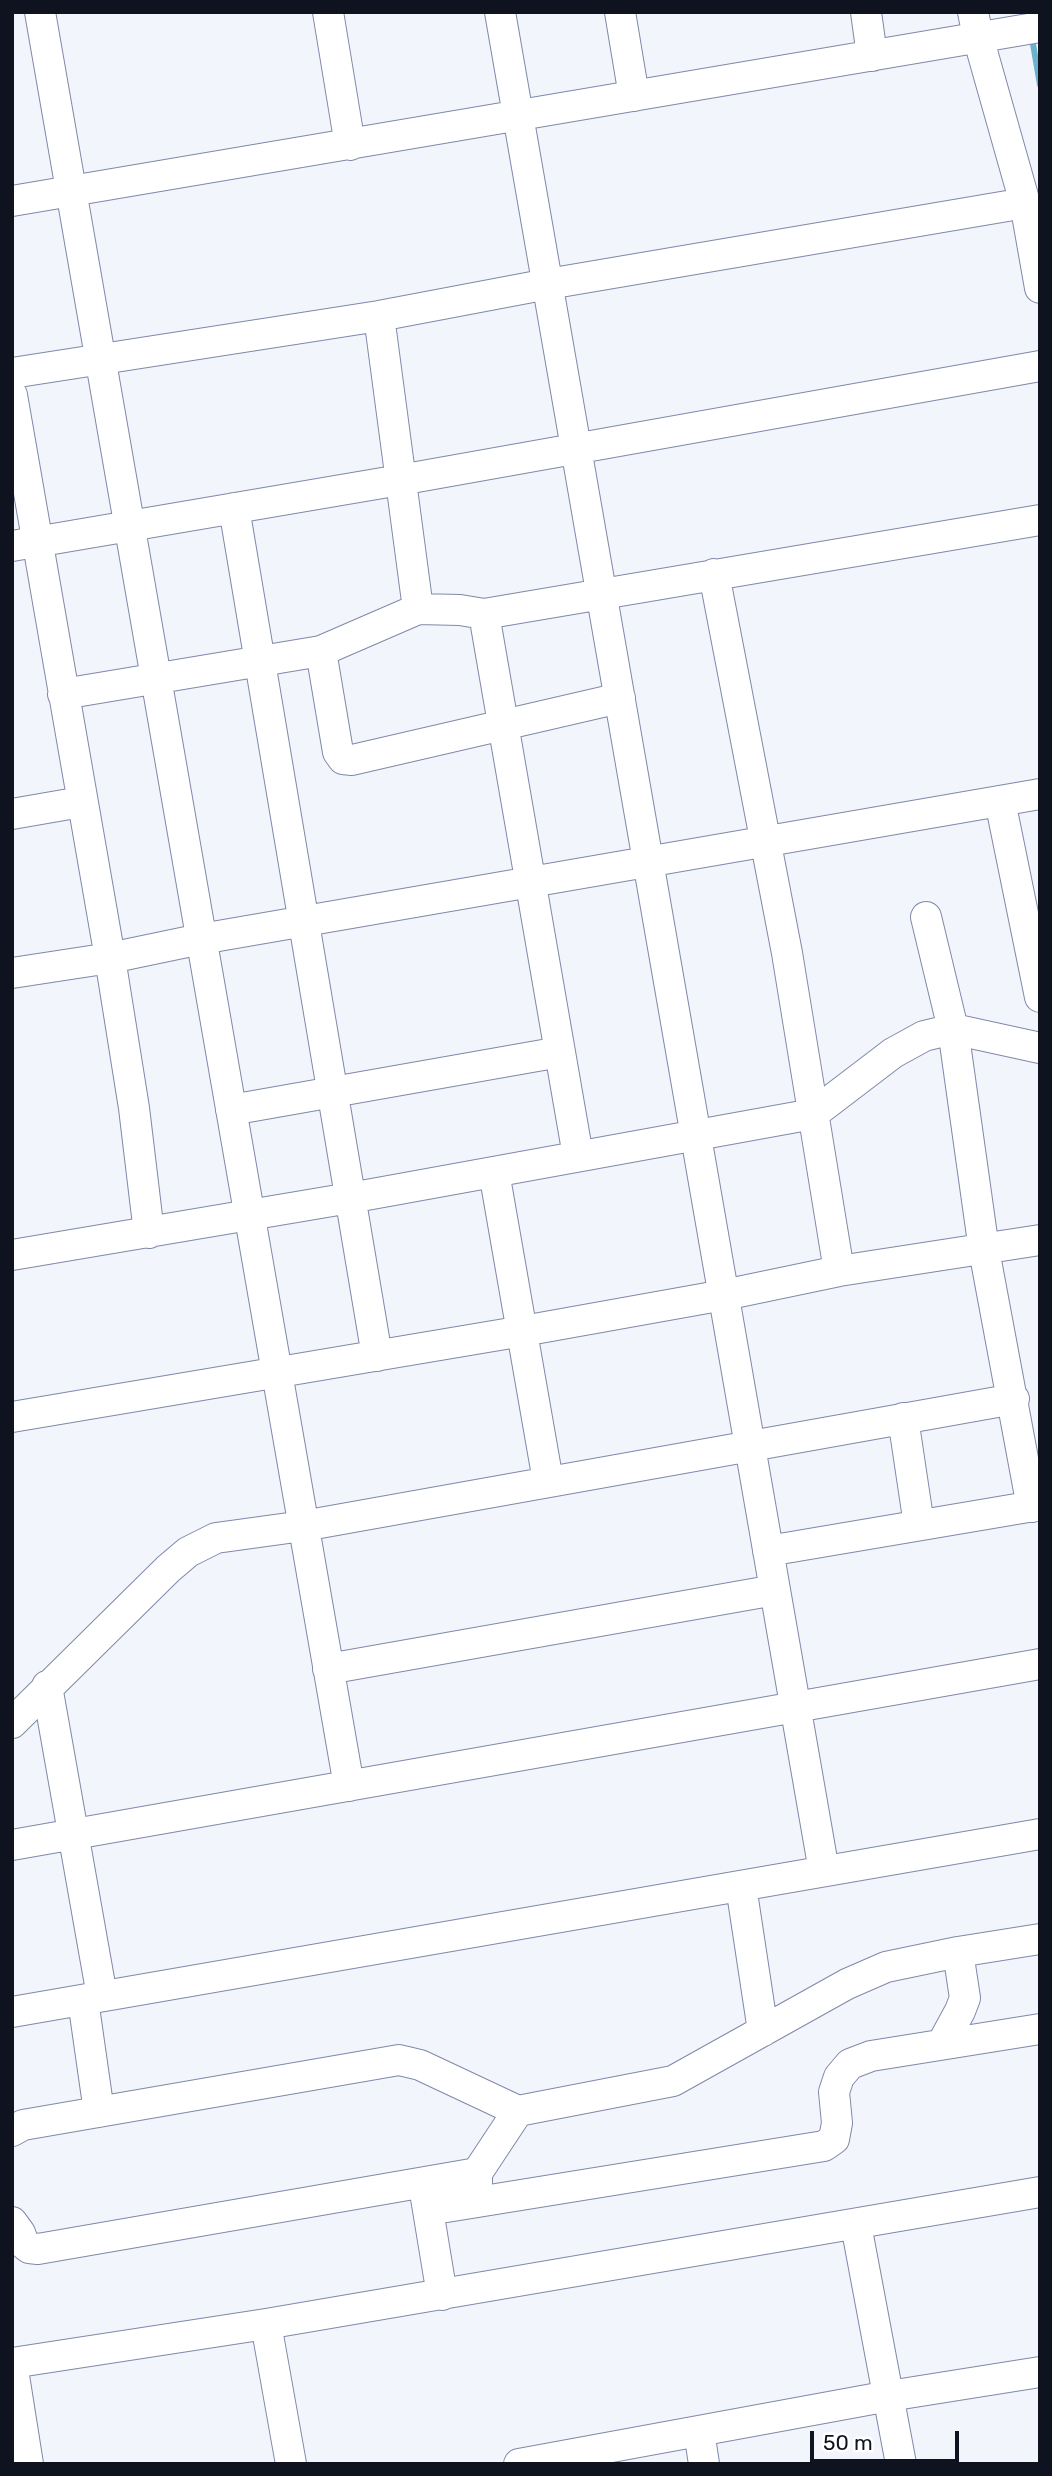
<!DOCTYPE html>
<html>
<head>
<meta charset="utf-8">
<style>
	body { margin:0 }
	#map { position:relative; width:1052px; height:2476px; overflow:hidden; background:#f3f5fc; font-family:Rubik,sans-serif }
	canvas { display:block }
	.frame { position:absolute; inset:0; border:14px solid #0f131f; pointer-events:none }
	.scale { position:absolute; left:810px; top:2431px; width:149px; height:32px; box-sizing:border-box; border:4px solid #0f131f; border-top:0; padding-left:9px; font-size:21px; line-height:24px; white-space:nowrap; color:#0f131f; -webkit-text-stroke:5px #fff; paint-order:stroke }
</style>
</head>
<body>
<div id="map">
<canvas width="1052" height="2476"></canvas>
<div class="frame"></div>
<div class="scale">50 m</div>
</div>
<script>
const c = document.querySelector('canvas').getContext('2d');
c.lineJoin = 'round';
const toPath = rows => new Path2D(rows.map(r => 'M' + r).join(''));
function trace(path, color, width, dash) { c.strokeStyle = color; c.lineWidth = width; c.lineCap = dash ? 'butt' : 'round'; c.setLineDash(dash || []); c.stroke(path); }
const stream = toPath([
	[1032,38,1040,85]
]);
const minor = toPath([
	[40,12,349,1786],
	[328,12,350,145],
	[500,12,824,1871],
	[620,12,634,96],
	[866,12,872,56],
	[973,12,978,37,1025,203,1040,288],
	[12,201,1040,27],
	[379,316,418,609],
	[12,373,379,316,548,284,1025,203],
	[12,395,110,958,134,1108,149,1233],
	[234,508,377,1356],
	[12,546,400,480,1040,366],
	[714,574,787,953,839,1271],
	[484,614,578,1156],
	[321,651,338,752,343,759,352,760,620,698],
	[63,694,321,651,418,609,460,610,484,614,1040,520],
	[1000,801,1040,997],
	[12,814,81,802],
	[926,917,953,1029,984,1250,1032,1507],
	[12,973,110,958,201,939,1040,794],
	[231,1110,560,1052],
	[494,1172,548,1481],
	[12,1255,350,1198,813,1114,893,1053,924,1036,953,1029,1040,1048],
	[12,1417,523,1331,724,1295,839,1271,1040,1240],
	[903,1418,919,1525],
	[768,1551,1040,1505],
	[328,1669,775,1590],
	[47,1686,102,1996],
	[12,1723,168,1569,188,1552,216,1538,303,1526,1014,1399],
	[12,1845,1040,1664],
	[741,1886,763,2031],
	[83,2000,99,2112],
	[12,2012,1040,1834],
	[942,2044,960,2011,965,1998,958,1952],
	[12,2131,23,2125,399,2060,420,2065,518,2111,673,2081,847,1984,886,1967,958,1952,1040,1939],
	[477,2191,477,2173,518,2111],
	[425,2192,442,2295],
	[428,2210,824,2146,834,2139,837,2123,834,2092,839,2077,850,2064,871,2056,1040,2029],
	[12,2222,20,2233,24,2244,29,2248,38,2249,477,2173],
	[856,2225,901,2464],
	[266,2324,291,2464],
	[12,2363,266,2324,1040,2192],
	[12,2363,28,2464],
	[699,2431,704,2464],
	[519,2464,889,2396,1040,2372]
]);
trace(stream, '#6bb3cc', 6);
trace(minor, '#7f89a9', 32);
trace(minor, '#fff', 30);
</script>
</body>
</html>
